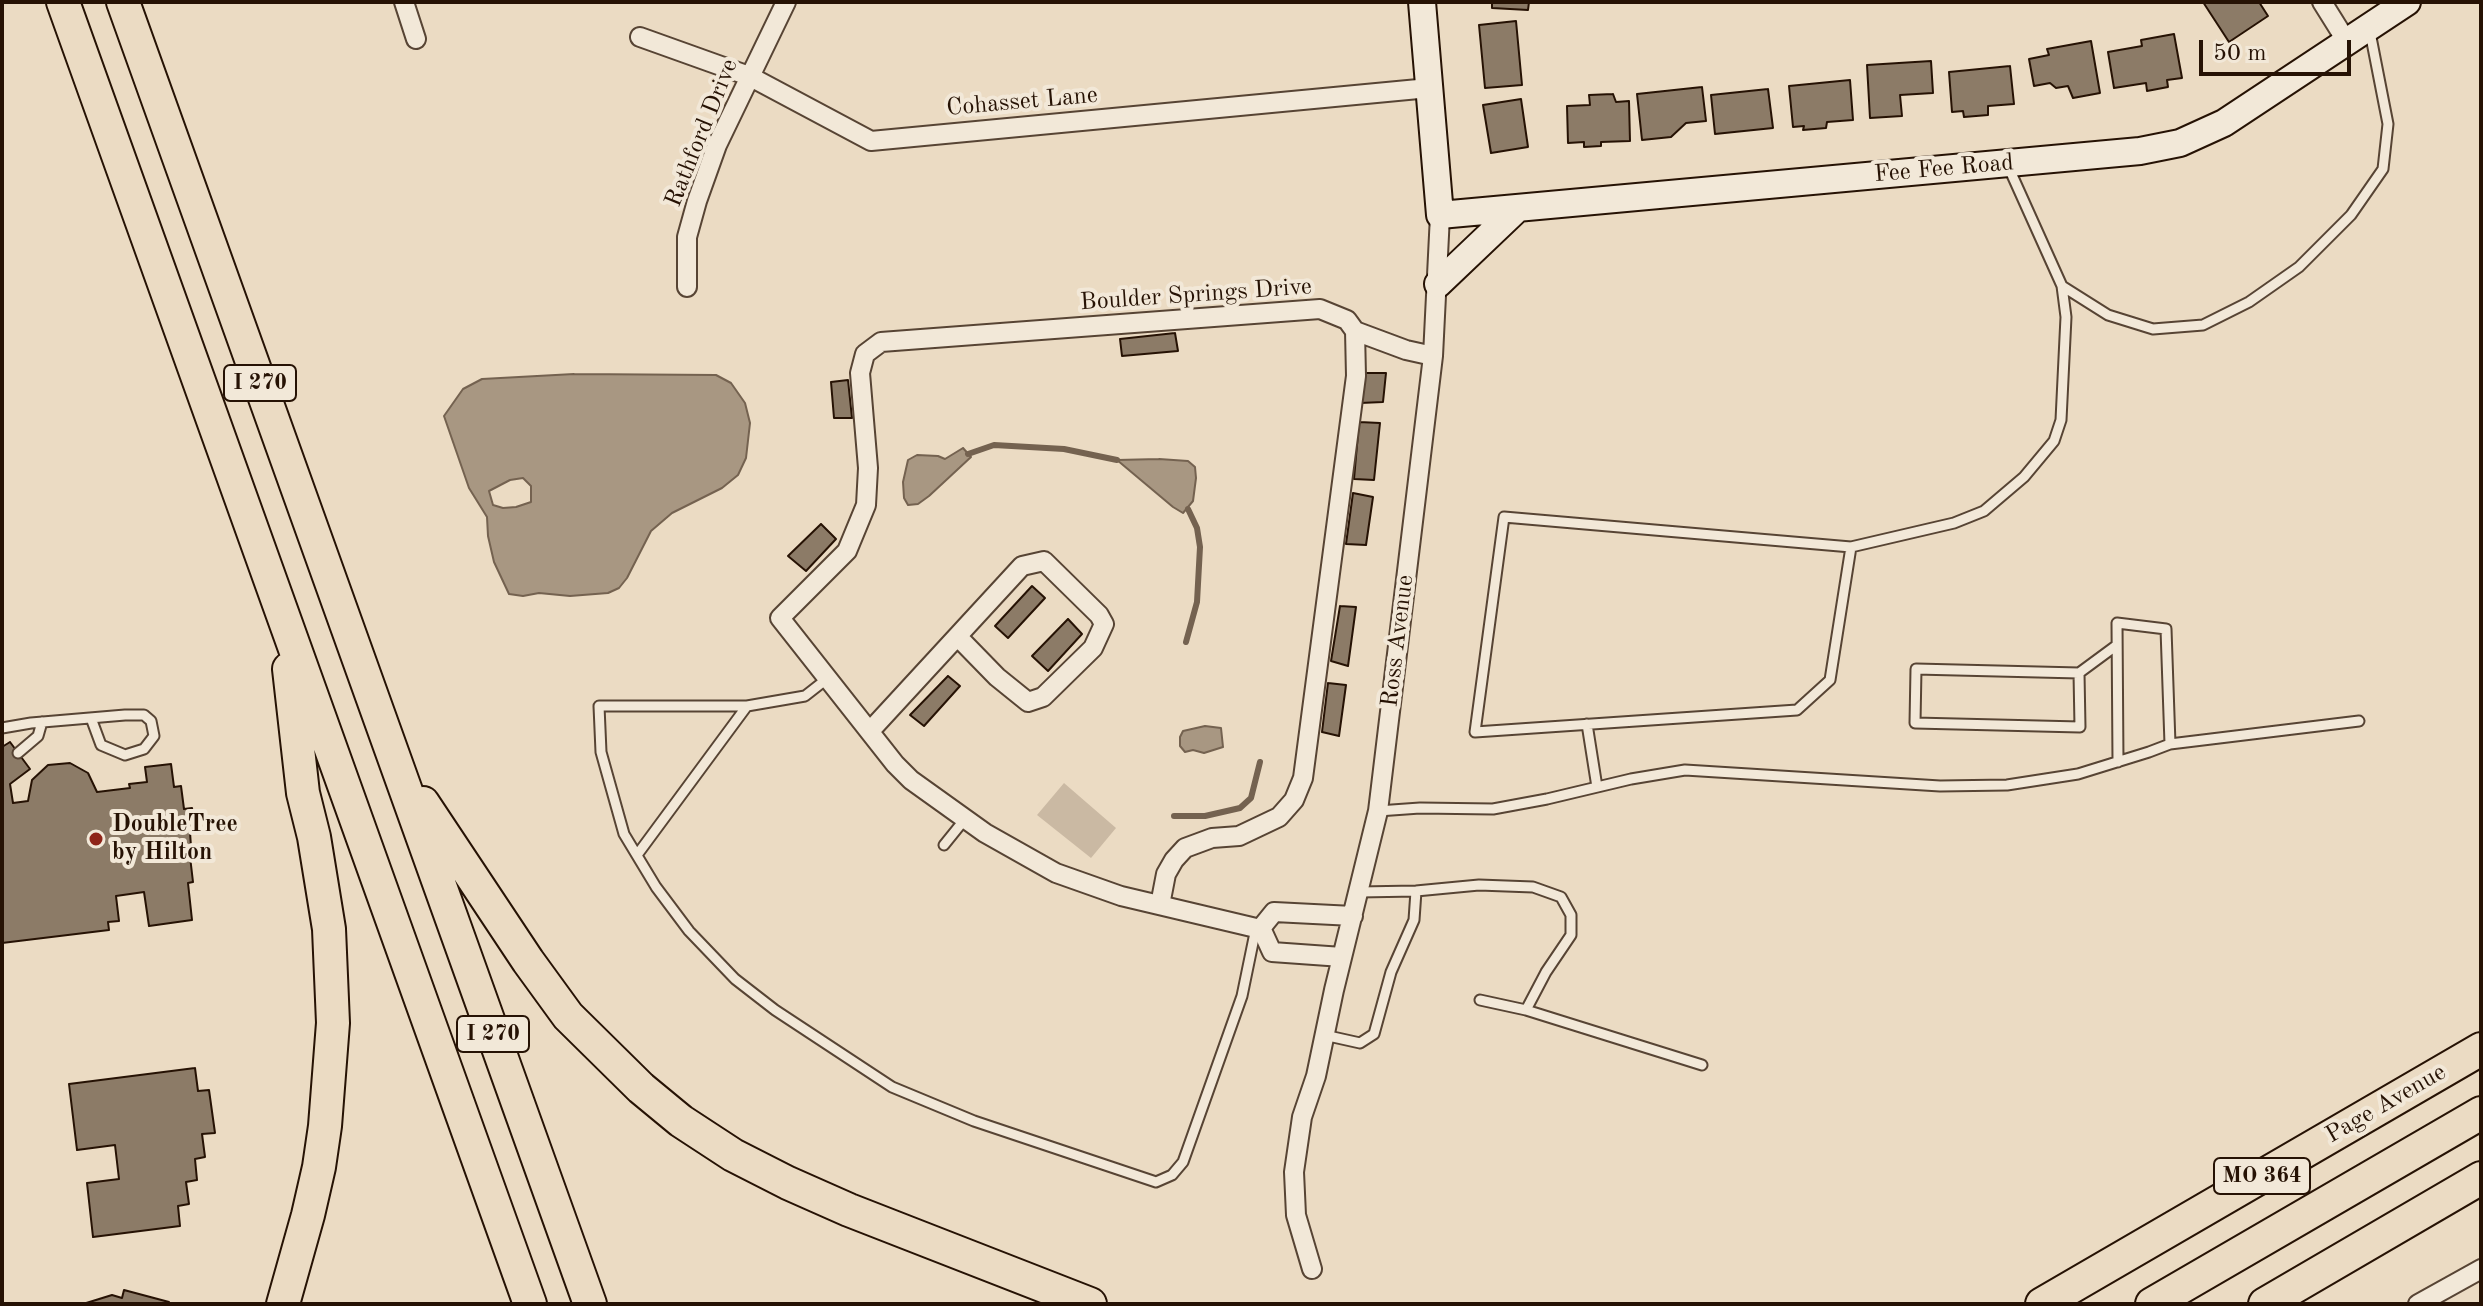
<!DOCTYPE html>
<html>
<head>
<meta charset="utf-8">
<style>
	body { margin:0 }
	#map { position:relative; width:2483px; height:1306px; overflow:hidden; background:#ebdbc3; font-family:"Old Standard TT",serif }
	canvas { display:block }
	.frame { position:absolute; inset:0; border:4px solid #261204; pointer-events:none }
	.scale { position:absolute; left:2199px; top:40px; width:152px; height:36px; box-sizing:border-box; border:4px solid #261204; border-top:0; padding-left:10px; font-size:24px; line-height:28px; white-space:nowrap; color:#261204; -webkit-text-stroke:6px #f2e8d8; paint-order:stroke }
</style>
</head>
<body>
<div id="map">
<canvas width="2483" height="1306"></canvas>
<div class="frame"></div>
<div class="scale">50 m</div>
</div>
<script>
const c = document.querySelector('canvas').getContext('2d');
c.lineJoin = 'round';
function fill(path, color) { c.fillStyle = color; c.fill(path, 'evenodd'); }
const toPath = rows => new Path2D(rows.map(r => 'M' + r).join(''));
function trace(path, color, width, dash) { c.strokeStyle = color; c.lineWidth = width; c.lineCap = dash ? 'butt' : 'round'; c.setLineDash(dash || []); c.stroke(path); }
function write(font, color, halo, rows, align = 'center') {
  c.font = font + ' "Old Standard TT",serif'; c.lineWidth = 8; c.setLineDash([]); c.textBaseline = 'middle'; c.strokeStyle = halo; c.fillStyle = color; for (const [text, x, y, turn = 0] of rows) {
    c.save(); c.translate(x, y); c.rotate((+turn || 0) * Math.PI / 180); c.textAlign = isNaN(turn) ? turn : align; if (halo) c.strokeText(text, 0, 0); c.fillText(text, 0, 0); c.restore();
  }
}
const green = toPath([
	[1064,783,1116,828,1091,858,1037,815]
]);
const water = toPath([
	[574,374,716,375,731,383,745,403,750,423,746,458,738,475,722,488,672,513,651,531,627,578,619,588,608,593,570,596,539,593,523,596,509,594,494,562,488,536,487,517,469,488,444,416,463,389,482,379,574,374],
	[523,478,531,486,531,502,516,507,503,508,493,505,489,491,510,480,523,478],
	[963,448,971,457,929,496,918,504,908,505,904,498,903,482,908,460,917,455,938,456,945,459,963,448],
	[1159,459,1188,461,1195,467,1196,478,1193,501,1183,513,1173,507,1117,460,1159,459],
	[1205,726,1221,728,1223,747,1204,753,1193,750,1185,752,1180,746,1180,737,1183,731,1205,726]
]);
const stream = toPath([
	[968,454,994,445,1064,449,1117,460],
	[1186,642,1197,602,1200,547,1197,528,1188,509],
	[1174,816,1205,816,1240,808,1251,798,1260,762]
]);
const building = toPath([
	[1492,2,1529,2,1528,10,1492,8,1492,2],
	[2203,2,2259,2,2268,16,2229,42,2203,2],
	[1516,21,1522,85,1485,88,1479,25,1516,21],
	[2174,34,2182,78,2167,80,2168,87,2147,91,2146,83,2114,88,2108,52,2142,46,2141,40,2174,34],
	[2091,41,2100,93,2073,98,2068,86,2056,88,2050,83,2034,86,2029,59,2049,55,2047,49,2091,41],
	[1931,61,1933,93,1900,95,1902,116,1870,118,1867,65,1931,61],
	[2010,66,2014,104,1988,106,1988,115,1964,117,1963,111,1952,112,1949,72,2010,66],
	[1850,80,1853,120,1827,122,1826,128,1803,130,1804,126,1793,127,1789,86,1850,80],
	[1702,87,1706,121,1686,123,1671,137,1642,140,1637,94,1702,87],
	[1768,89,1773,128,1715,134,1711,95,1768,89],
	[1613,94,1616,102,1629,101,1630,141,1601,142,1601,146,1584,147,1584,142,1568,143,1567,106,1590,105,1589,95,1613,94],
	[1521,99,1528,147,1491,153,1483,105,1521,99],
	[1175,333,1178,351,1122,356,1120,339,1175,333],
	[1362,373,1386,373,1383,402,1360,403,1362,373],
	[848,380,852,418,834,418,831,382,848,380],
	[1359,422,1380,423,1374,480,1354,479,1359,422],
	[1353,493,1373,497,1366,545,1346,544,1353,493],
	[821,524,836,539,806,571,788,556,821,524],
	[1032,586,1045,598,1008,638,995,626,1032,586],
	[1340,606,1356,607,1348,666,1331,661,1340,606],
	[1068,619,1082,634,1048,671,1032,656,1068,619],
	[948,676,960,686,924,726,910,715,948,676],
	[1328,683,1346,685,1339,736,1322,732,1328,683],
	[10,742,30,769,10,784,13,803,28,801,32,780,48,765,70,763,88,773,97,792,130,788,129,784,147,782,145,767,171,764,174,787,181,786,184,809,192,808,195,831,190,832,191,847,189,848,193,882,188,883,192,920,149,926,144,892,116,896,119,921,108,922,109,930,2,943,2,747,10,742],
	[195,1068,198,1091,209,1090,215,1133,202,1134,205,1157,195,1159,197,1180,186,1182,189,1204,178,1206,180,1226,93,1237,87,1183,119,1179,115,1145,77,1150,69,1084,195,1068],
	[124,1290,169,1302,168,1304,83,1304,112,1295,122,1298,124,1290]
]);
const lane = toPath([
	[2062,286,2108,315,2153,329,2203,325,2249,302,2299,267,2351,215,2383,169,2388,124,2370,32],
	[1851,547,1830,680,1797,710,1475,732,1504,517,1851,547,1954,523,1984,511,2024,477,2054,441,2061,420,2066,317,2062,286,2008,166],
	[2079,673,2080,727,1915,723,1916,669,2079,673,2117,645],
	[747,706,805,696,828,678],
	[1587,724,1597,787],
	[2,728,31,723,125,715,144,715,151,721,154,736,144,749,125,755,101,745,91,718],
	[2170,744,2359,721],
	[18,753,38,736,42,722],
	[1378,811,1420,808,1493,809,1547,799,1631,779,1685,770,1940,786,2007,785,2078,774,2149,752,2170,744,2166,629,2117,623,2118,762],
	[944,845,965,819],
	[637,855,747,706,599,706,601,752,624,834,656,887,689,931,735,979,775,1010,892,1087,974,1121,1156,1182,1172,1175,1183,1162,1242,996,1256,928],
	[1359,892,1416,891,1479,885,1533,887,1561,897,1571,915,1571,935,1546,972,1526,1010],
	[1480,1000,1526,1010,1702,1065],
	[1324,1035,1360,1043,1374,1034,1391,972,1414,920,1416,891]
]);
const street = toPath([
	[404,2,416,39],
	[2322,2,2347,42],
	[640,37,749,76,871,141,1429,88],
	[687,287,687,237,697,201,717,145,786,2],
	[1355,331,1406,350,1433,356],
	[870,731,1022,566,1044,561,1099,615,1104,624,1093,648,1043,697,1028,702,997,677,958,637],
	[1160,905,1166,874,1174,860,1185,848,1212,838,1239,836,1279,817,1294,800,1303,778,1356,376,1355,331,1347,320,1320,309,881,342,865,354,860,373,868,468,866,505,847,551,780,618,895,764,911,780,985,833,1056,873,1121,896,1256,928,1261,928],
	[1261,928,1274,912,1353,916],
	[1261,928,1272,952,1342,957],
	[1312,1269,1296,1215,1294,1172,1302,1117,1316,1076,1334,990,1378,811,1433,356,1440,215],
	[2418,1304,2481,1269]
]);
const secondary = toPath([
	[1422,2,1440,215,2140,151,2180,143,2224,123,2407,2],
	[1438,284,1518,208]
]);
const highway = toPath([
	[63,2,530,1304],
	[123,2,590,1304],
	[423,803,528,961,568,1016,641,1088,681,1121,733,1155,788,1183,849,1210,1090,1304],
	[283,1304,308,1215,319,1167,325,1126,333,1023,329,929,314,837,303,793,289,669],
	[2042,1304,2481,1049],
	[2152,1304,2481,1113],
	[2265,1304,2481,1178]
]);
const markers = [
	[96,839,8,"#8f2418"]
];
const shields = [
	[260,383,72],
	[493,1034,72],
	[2262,1176,96]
];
const shieldNames = [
	["I 270",260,383],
	["I 270",493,1034],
	["MO 364",2262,1176]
];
const streetNames = [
	["Cohasset Lane",1022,102,-5],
	["Rathford Drive",702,133,-68],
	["Fee Fee Road",1944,169,-5],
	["Boulder Springs Drive",1196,295,-4],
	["Ross Avenue",1398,641,-83],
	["Page Avenue",2386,1104,-30]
];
const poiNames = [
	["DoubleTree",112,825],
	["by Hilton",112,853]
];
fill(green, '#cab9a3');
fill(water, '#a89782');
trace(water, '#746250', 2);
trace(stream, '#746250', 6);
fill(building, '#8c7b67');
trace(building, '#261204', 2);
trace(lane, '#574434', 13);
trace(street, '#574434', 22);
trace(secondary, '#261204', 30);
trace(highway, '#261204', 36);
trace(lane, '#f2e8d8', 9);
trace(street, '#f2e8d8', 18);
trace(secondary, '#f2e8d8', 26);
trace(highway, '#ebdbc3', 32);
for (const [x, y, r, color] of markers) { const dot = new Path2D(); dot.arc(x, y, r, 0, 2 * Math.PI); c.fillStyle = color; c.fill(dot); trace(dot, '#f2e8d8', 3); }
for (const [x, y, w] of shields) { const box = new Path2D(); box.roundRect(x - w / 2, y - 18, w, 36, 6); c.fillStyle = '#f2e8d8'; c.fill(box); trace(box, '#261204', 2); }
write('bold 22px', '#261204', null, shieldNames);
write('24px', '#261204', '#f2e8d8', streetNames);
write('bold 24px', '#261204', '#f2e8d8', poiNames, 'left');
</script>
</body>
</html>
